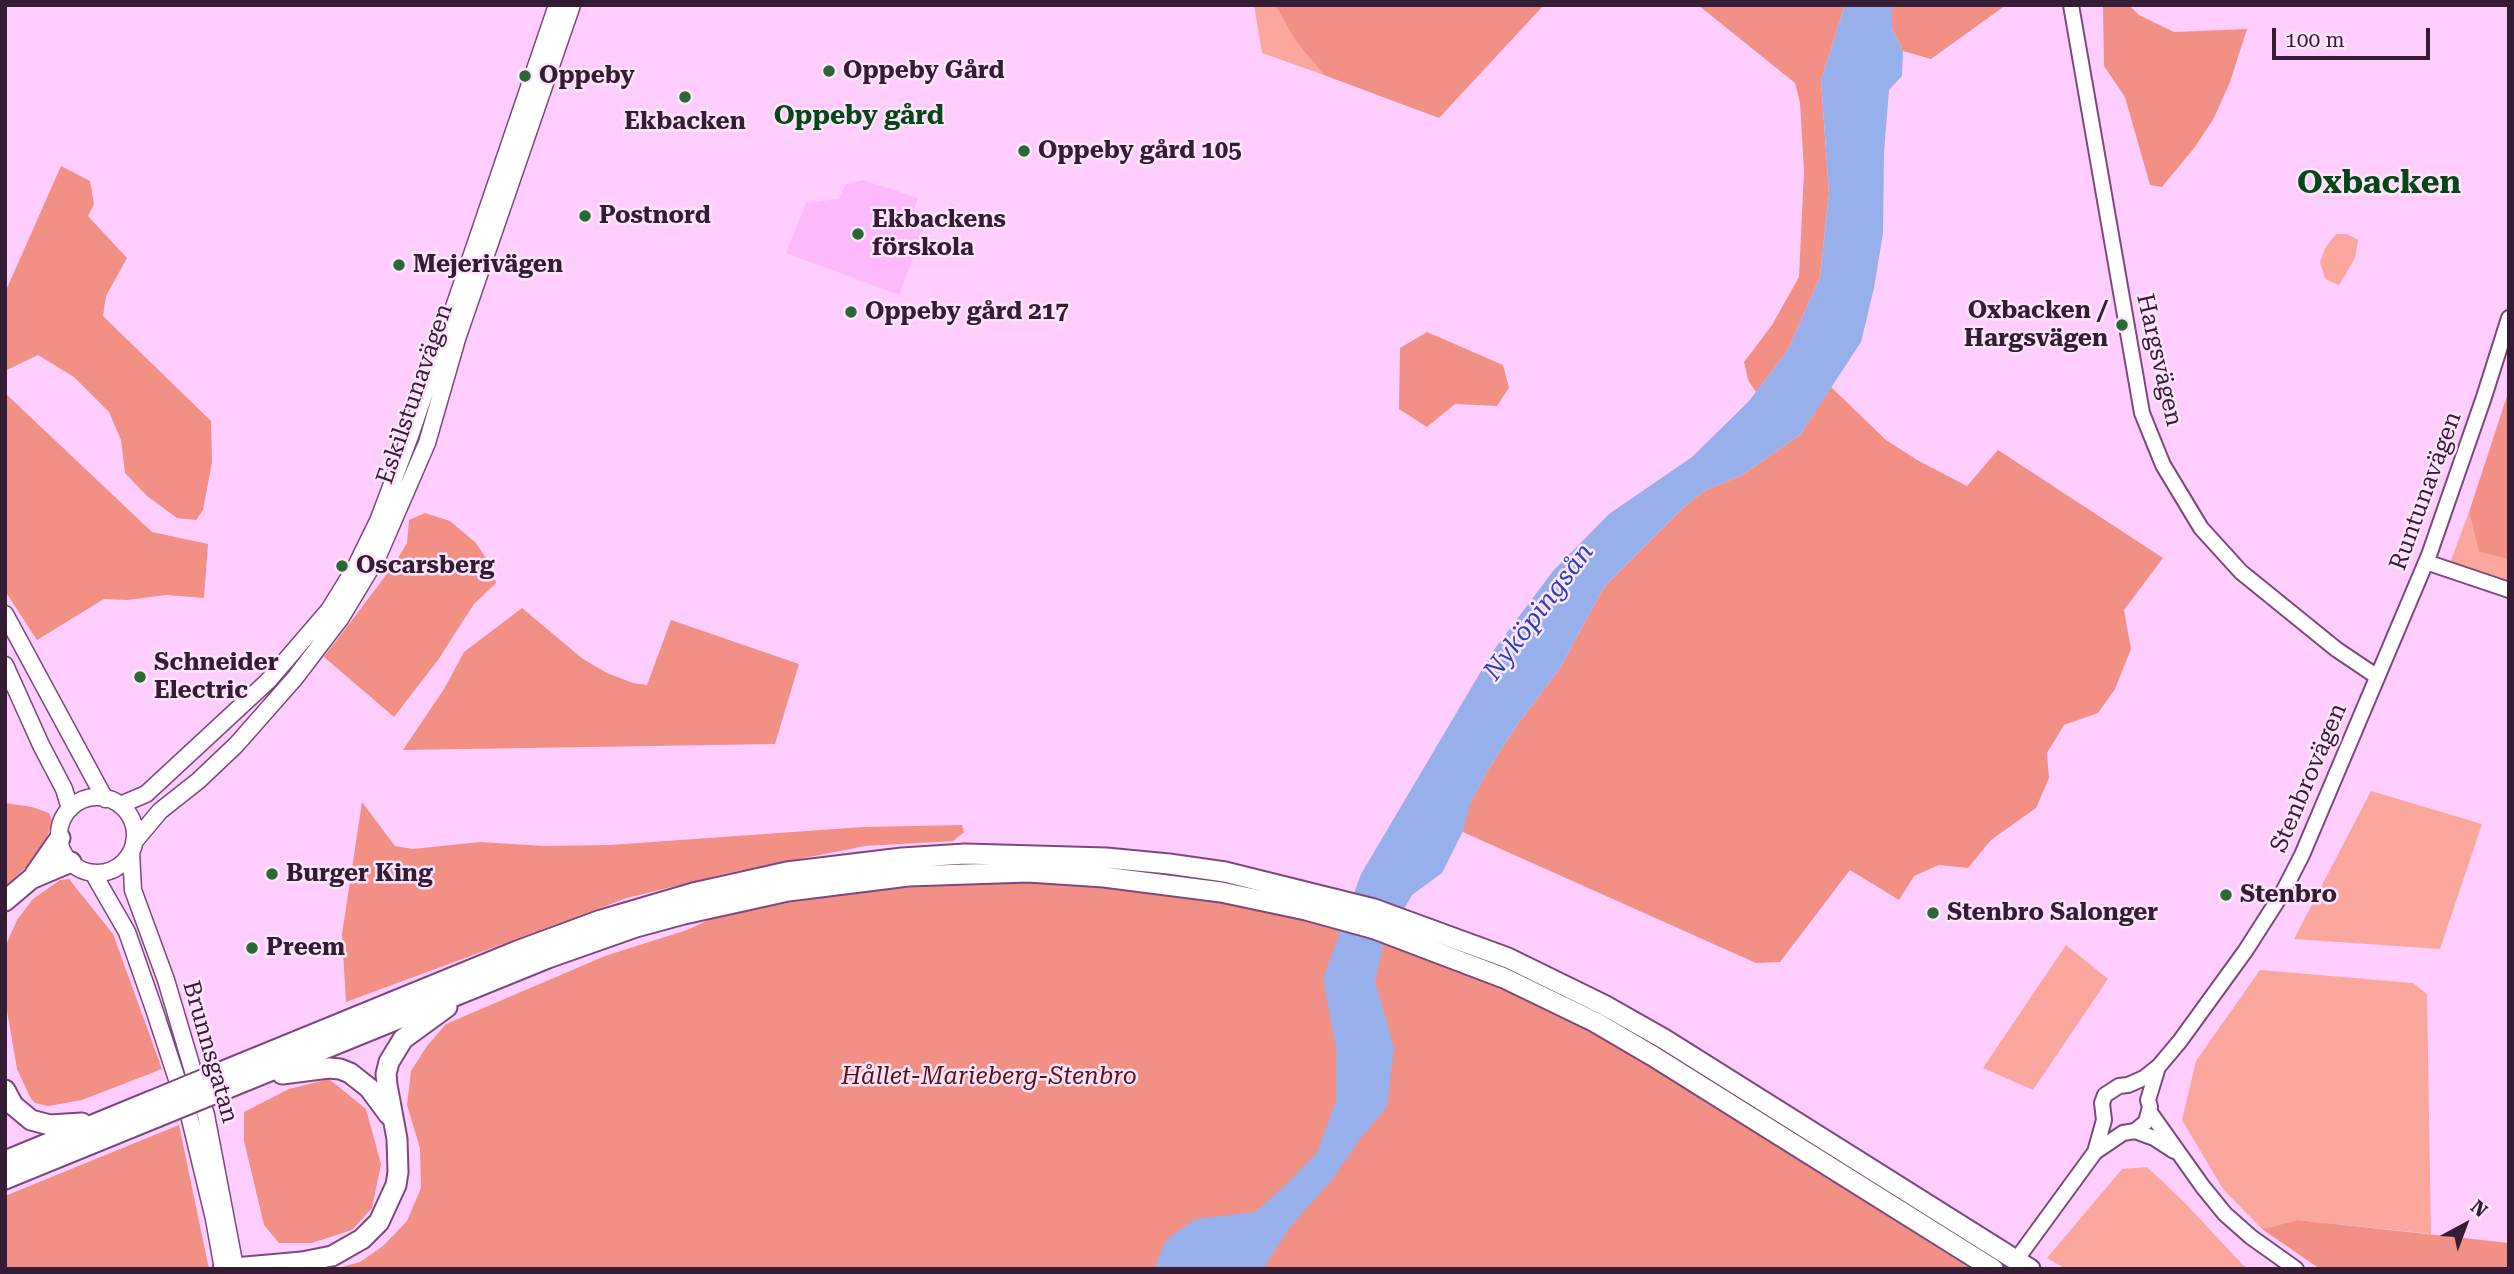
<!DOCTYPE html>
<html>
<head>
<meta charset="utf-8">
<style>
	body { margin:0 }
	#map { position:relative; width:2514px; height:1274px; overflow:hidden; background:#ffcefe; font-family:"Roboto Serif",serif }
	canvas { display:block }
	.frame { position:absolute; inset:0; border:7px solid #341d34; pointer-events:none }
	.north { position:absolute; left:2430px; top:1190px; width:70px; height:70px; -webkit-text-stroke:5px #fee4fd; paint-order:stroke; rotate:41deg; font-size:19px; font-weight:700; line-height:28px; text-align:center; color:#341d34 }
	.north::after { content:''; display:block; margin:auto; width:24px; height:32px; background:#341d34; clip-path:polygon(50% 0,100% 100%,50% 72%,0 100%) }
	.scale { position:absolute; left:2272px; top:28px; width:158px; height:32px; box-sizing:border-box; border:4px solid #341d34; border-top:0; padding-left:9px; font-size:21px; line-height:24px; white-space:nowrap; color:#341d34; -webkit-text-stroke:5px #fee4fd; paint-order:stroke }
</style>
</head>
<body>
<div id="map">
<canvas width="2514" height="1274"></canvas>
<div class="frame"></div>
<div class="north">N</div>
<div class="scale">100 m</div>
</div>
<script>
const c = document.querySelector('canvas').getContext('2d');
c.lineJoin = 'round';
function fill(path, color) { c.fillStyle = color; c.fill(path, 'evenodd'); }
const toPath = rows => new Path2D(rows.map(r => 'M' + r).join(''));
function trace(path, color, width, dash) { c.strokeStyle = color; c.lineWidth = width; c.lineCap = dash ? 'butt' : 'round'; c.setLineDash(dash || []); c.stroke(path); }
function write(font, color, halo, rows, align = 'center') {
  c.font = font + ' "Roboto Serif",serif'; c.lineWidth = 5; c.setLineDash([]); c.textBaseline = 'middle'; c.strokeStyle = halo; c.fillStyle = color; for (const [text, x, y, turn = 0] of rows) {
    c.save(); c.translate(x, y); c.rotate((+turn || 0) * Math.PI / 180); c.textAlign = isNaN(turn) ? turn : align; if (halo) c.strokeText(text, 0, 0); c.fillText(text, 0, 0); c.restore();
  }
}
const built = toPath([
	[863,180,918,198,914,210,929,215,899,295,786,253,806,203,838,199,846,184]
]);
const green = toPath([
	[1254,5,1275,5,1296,42,1324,75,1262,53],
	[2336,234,2347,234,2358,240,2355,258,2339,285,2325,279,2320,262,2325,248],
	[2469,512,2479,552,2509,559,2509,583,2450,563],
	[2371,791,2482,824,2440,949,2294,939],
	[2066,945,2108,979,2033,1090,1983,1068],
	[2260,970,2413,983,2427,994,2431,1234,2298,1220,2262,1229,2223,1189,2182,1120,2196,1061],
	[2147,1167,2183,1201,2243,1265,2250,1269,2066,1269,2047,1258,2122,1169]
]);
const forest = toPath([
	[1275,5,1544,5,1439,118,1324,75,1296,42],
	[1698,5,1845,5,1821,80,1829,193,1820,277,1788,350,1756,392,1748,380,1744,362,1772,325,1799,277,1804,171,1800,103,1795,83],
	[1892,5,2006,5,1931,59,1903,51,1892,29],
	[2103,5,2129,5,2139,15,2174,32,2247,29,2230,82,2214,118,2195,147,2162,187,2150,185,2125,97,2104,66],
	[61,166,90,181,94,204,88,216,127,258,106,296,103,316,211,421,212,462,203,510,196,520,177,518,147,496,125,473,121,440,109,412,74,377,38,355,5,371,7,288],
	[1427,332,1503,365,1509,388,1497,406,1455,404,1427,427,1399,409,1400,348],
	[1831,387,1886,440,1917,460,1967,486,1998,450,2163,558,2124,610,2131,649,2115,689,2098,713,2064,725,2047,753,2049,778,2036,808,1991,840,1968,868,1939,865,1914,876,1899,900,1850,870,1780,962,1756,963,1456,829,1488,770,1517,725,1560,668,1604,587,1685,506,1706,490,1742,475,1800,435],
	[2509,390,2509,559,2508,559,2479,552,2469,512],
	[5,393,152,532,208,544,204,598,166,595,127,600,104,599,37,640,5,591],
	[425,513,450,521,476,543,492,567,496,583,474,604,438,660,394,717,324,657,393,566,407,543,409,520],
	[522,608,583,659,607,673,633,683,647,685,671,620,799,664,775,744,403,750,444,689,464,652],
	[362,802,395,846,413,849,480,842,544,846,610,845,863,827,962,825,964,832,953,841,865,846,728,873,627,898,346,1002,342,934],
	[5,803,32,807,49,813,52,821,43,851,5,887],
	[69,879,113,934,162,1069,82,1100,48,1106,35,1103,31,1099,17,1069,5,999,5,947,17,920,33,899,60,880],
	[1003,881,1106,886,1219,899,1368,933,1506,985,1642,1055,1686,1089,1971,1269,334,1269,360,1262,383,1246,407,1221,421,1188,420,1148,407,1105,411,1071,427,1046,446,1024,605,956,687,930,724,913,908,884],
	[329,1079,366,1109,381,1164,372,1208,352,1230,312,1243,279,1243,264,1225,244,1141,244,1112,289,1089],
	[179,1125,209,1269,5,1269,5,1196],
	[2298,1220,2509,1243,2509,1269,2320,1269,2262,1229]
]);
const water = toPath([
	[1845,5,1892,5,1892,29,1903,51,1902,76,1889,90,1884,153,1883,233,1874,288,1861,342,1800,435,1742,475,1706,490,1685,506,1604,587,1560,668,1517,725,1488,770,1470,804,1463,831,1442,873,1412,895,1383,946,1375,981,1394,1048,1387,1107,1360,1139,1331,1181,1290,1227,1263,1269,1154,1269,1166,1240,1195,1219,1255,1212,1289,1182,1317,1152,1336,1101,1336,1048,1323,979,1361,874,1493,651,1553,571,1609,514,1692,457,1749,401,1788,350,1820,277,1829,193,1821,80]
]);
const secondary = toPath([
	[2071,5,2142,413,2163,465,2201,528,2241,572,2336,649,2376,676],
	[2426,562,2509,590],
	[2149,1111,2203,1187,2225,1214,2251,1237,2296,1269],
	[2135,1131,2154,1138,2174,1151],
	[2095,1152,2104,1120,2102,1103,2105,1095,2119,1086,2128,1085,2144,1078,2159,1066,2180,1041,2246,950,2283,892,2302,855,2429,555,2484,397,2509,318],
	[2022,1252,2095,1152,2123,1133,2135,1131,2146,1122,2150,1107,2148,1100,2158,1067]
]);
const primary = toPath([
	[5,614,105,799],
	[5,665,41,745,64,789,70,809],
	'59 835a38 38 0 1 1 76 0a38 38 0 1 1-76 0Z',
	[120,805,146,794,268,681,329,610,355,568,378,521,410,436,557,5],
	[134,842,160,811,198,781,236,745,295,678,340,619,378,556,427,443,457,339,572,5],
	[131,852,133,890,166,980,206,1115,235,1267],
	[93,873,127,932,154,1009,190,1119,214,1219,223,1269]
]);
const highway = toPath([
	[35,874,60,838],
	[5,901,31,879,71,862],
	[221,1072,517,951,601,920,693,893,787,872,902,858,965,854,1106,858,1169,864,1225,872,1374,909,1508,958,1604,1005,1664,1039,2030,1269],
	[282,1074,329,1068,340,1069,350,1073,369,1088,389,1115],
	[228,1088,548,958,636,927,684,914,788,891,908,876,1028,872,1104,877,1221,892,1306,910,1375,929,1504,978,1595,1022,1653,1056,1993,1269],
	[5,1090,13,1105,31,1120,50,1125,82,1123],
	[5,1161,151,1101],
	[5,1179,157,1117],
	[223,1269,302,1262,332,1256,362,1239,379,1222,396,1185,398,1172,397,1139,387,1085,386,1074,389,1062,403,1039,447,1007]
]);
const highwayBridge = toPath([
	[151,1101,221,1072],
	[157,1117,228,1088]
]);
const markers = [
	[829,71,7,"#286a34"],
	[525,76,7,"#286a34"],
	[685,97,7,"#286a34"],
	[1024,151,7,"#286a34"],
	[585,216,7,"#286a34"],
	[858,234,7,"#286a34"],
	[399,265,7,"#286a34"],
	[851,312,7,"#286a34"],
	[2122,325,7,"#286a34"],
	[342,566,7,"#286a34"],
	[140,677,7,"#286a34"],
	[272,874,7,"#286a34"],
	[2226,895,7,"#286a34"],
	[1933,913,7,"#286a34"],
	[252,948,7,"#286a34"]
];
const poiNames = [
	["Oppeby Gård",843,71],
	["Oppeby",539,76],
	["Ekbacken",685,122,"center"],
	["Oppeby gård 105",1038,151],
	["Postnord",599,216],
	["Ekbackens",872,220],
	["förskola",872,248],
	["Mejerivägen",413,265],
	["Oxbacken /",2108,311,"right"],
	["Hargsvägen",2108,339,"right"],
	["Oppeby gård 217",865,312],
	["Oscarsberg",356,566],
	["Schneider",154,663],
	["Electric",154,691],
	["Burger King",286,874],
	["Stenbro",2240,895],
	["Stenbro Salonger",1947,913],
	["Preem",266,948]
];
const streetNames = [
	["Hargsvägen",2159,360,77],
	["Eskilstunavägen",415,394,-71],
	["Runtunavägen",2426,491,-70],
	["Stenbrovägen",2309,778,-67],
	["Brunnsgatan",210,1052,74]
];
const parkNames = [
	["Hållet-Marieberg-Stenbro",989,1077]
];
const neighbourhoodNames = [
	["Oppeby gård",859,116]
];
const waterNames = [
	["Nyköpingsån",1539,612,-53]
];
const districtNames = [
	["Oxbacken",2379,184]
];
fill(built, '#fcb9fb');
fill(green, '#fca79d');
fill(forest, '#f39085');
fill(water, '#97b0ec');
trace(secondary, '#7d487d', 18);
trace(primary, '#7d487d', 19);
trace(highway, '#7d487d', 23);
trace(secondary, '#fff', 14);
trace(primary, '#fff', 16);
trace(highway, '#fff', 19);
trace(highwayBridge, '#7d487d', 23, []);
trace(highwayBridge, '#fff', 19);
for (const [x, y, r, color] of markers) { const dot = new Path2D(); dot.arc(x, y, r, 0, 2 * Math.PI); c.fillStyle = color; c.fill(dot); trace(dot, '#fee4fd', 2.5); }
write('bold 24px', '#341d34', '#fee4fd', poiNames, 'left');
write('24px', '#341d34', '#fee4fd', streetNames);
write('italic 24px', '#5d100f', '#fee4fd', parkNames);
write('bold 26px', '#054717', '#fee4fd', neighbourhoodNames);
write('italic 26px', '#2745b7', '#fee4fd', waterNames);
write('bold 32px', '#054717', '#fee4fd', districtNames);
</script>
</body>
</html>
